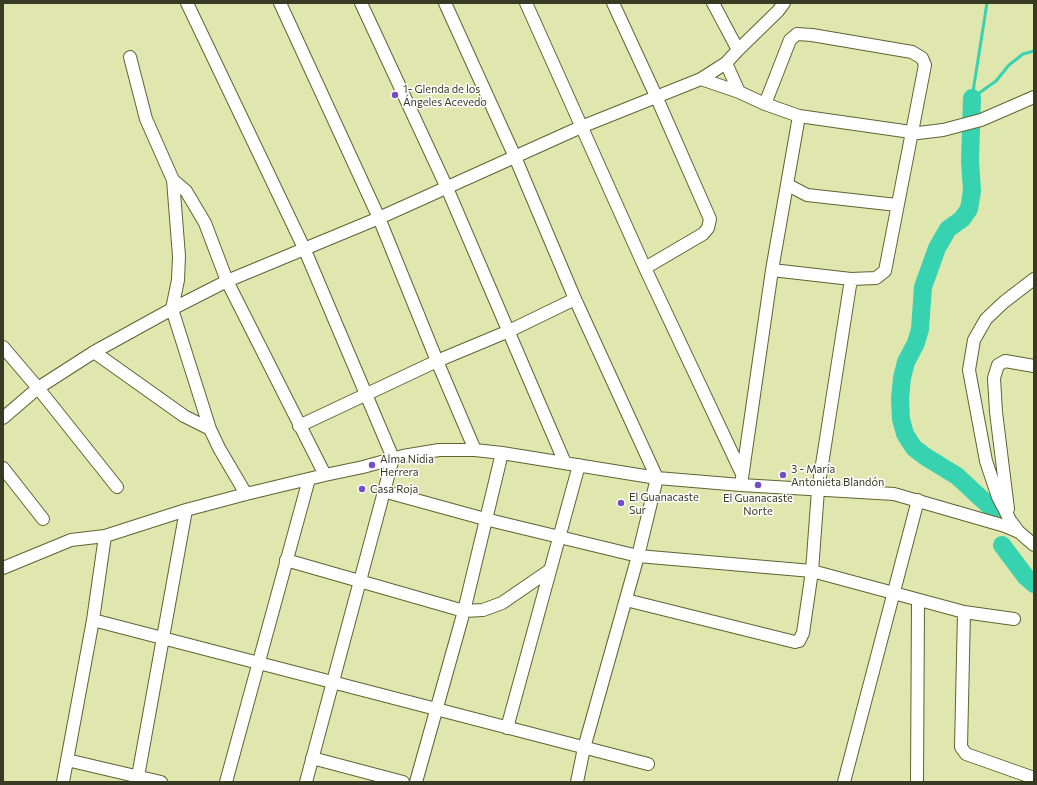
<!DOCTYPE html>
<html>
<head>
<meta charset="utf-8">
<style>
	body { margin:0 }
	#map { position:relative; width:1037px; height:785px; overflow:hidden; background:#dfe7af; font-family:Commissioner,sans-serif }
	canvas { display:block }
	.frame { position:absolute; inset:0; border:4px solid #383b24; pointer-events:none }
</style>
</head>
<body>
<div id="map">
<canvas width="1037" height="785"></canvas>
<div class="frame"></div>
</div>
<script>
const c = document.querySelector('canvas').getContext('2d');
c.lineJoin = 'round';
const toPath = rows => new Path2D(rows.map(r => 'M' + r).join(''));
function trace(path, color, width, dash) { c.strokeStyle = color; c.lineWidth = width; c.lineCap = dash ? 'butt' : 'round'; c.setLineDash(dash || []); c.stroke(path); }
function write(font, color, halo, rows, align = 'center') {
  c.font = font + ' Commissioner,sans-serif'; c.lineWidth = 3; c.setLineDash([]); c.textBaseline = 'middle'; c.strokeStyle = halo; c.fillStyle = color; for (const [text, x, y, turn = 0] of rows) {
    c.save(); c.translate(x, y); c.rotate((+turn || 0) * Math.PI / 180); c.textAlign = isNaN(turn) ? turn : align; if (halo) c.strokeText(text, 0, 0); c.fillText(text, 0, 0); c.restore();
  }
}
const stream = toPath([
	[972,98,987,3],
	[972,98,996,81,1009,65,1023,54,1034,51]
]);
const river = toPath([
	[972,98,970,161,972,191,969,209,962,219,948,229,937,248,923,287,920,329,916,343,906,362,902,378,900,399,901,419,905,434,914,448,926,457,957,476,1000,516],
	[1002,545,1026,577,1034,584]
]);
const street = toPath([
	[187,3,304,248,393,458,306,782],
	[280,3,379,218,437,361,475,450],
	[361,3,447,188,565,463],
	[445,3,515,157,575,299,657,478,638,556,584,748,577,782],
	[526,3,645,268,742,474],
	[613,3,656,96,710,219,708,228,703,234,645,268],
	[738,50,778,11,784,3],
	[130,57,146,119,173,180,186,191,205,223,227,281,325,475],
	[726,63,739,92],
	[701,79,726,63,738,50,713,3],
	[765,104,790,40,797,34,812,35,912,52,922,58,925,65,885,271,876,278,851,279,772,270],
	[788,185,807,195,897,205],
	[3,347,38,388,117,487],
	[94,352,184,416,210,429],
	[3,418,38,388,94,352,172,309,178,280,179,256,173,180],
	[299,426,437,361,509,331,575,299],
	[3,468,43,519],
	[741,485,772,270,799,116,918,133,943,130,981,120,1034,97],
	[383,491,485,519,638,556,812,571,818,490,851,279],
	[246,494,219,448,210,429,172,309,227,281,379,218,581,127,701,79,739,92,765,104,799,116],
	[1008,509,996,412,994,378,998,365,1005,361,1034,366],
	[1018,531,1010,520,998,497,986,461,969,370,974,340,986,319,1004,302,1034,279],
	[286,560,464,611,483,610,502,603,550,570],
	[3,568,71,540,105,536,186,510,246,494,325,475,363,467,403,456,439,450,475,450,502,453,657,478,741,485,894,494,1005,526,1019,532,1034,545],
	[626,600,795,642,799,641,803,633,812,571,964,612,1014,619],
	[964,612,961,747,966,754,1034,778],
	[93,620,648,764],
	[507,728,579,465],
	[312,758,403,782],
	[67,760,161,782],
	[63,782,93,620,105,536],
	[137,782,186,510],
	[226,782,309,479],
	[416,782,464,611,502,453],
	[844,782,918,500],
	[917,782,918,600]
]);
const markers = [
	[395,95,4,"#754ec7"],
	[372,465,4,"#754ec7"],
	[783,475,4,"#754ec7"],
	[758,485,4,"#754ec7"],
	[362,489,4,"#754ec7"],
	[621,503,4,"#754ec7"]
];
const poiNames = [
	["1- Glenda de los",403,89],
	["Ángeles Acevedo",403,102],
	["Alma Nidia",380,459],
	["Herrera",380,472],
	["3 - María",791,469],
	["Antonieta Blandón",791,482],
	["Casa Roja",370,489],
	["El Guanacaste",629,497],
	["Sur",629,510],
	["El Guanacaste",758,498,"center"],
	["Norte",758,511,"center"]
];
trace(stream, '#37d3b1', 3);
trace(river, '#37d3b1', 18);
trace(street, '#5e6431', 14);
trace(street, '#fff', 12);
for (const [x, y, r, color] of markers) { const dot = new Path2D(); dot.arc(x, y, r, 0, 2 * Math.PI); c.fillStyle = color; c.fill(dot); trace(dot, '#fff', 1.5); }
write('11px', '#383b24', '#fff', poiNames, 'left');
</script>
</body>
</html>
